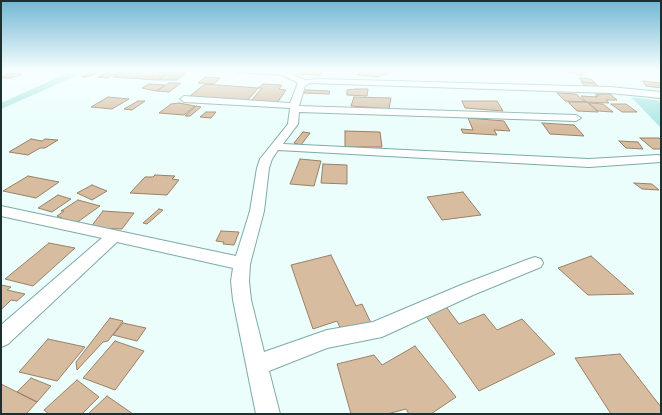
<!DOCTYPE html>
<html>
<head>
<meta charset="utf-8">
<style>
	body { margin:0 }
	#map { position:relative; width:662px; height:415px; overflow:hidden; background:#ebfefc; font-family:"Sofia Sans Condensed",sans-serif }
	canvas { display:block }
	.frame { position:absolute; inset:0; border:2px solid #1d302f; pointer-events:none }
</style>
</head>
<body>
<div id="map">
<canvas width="662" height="415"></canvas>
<div class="frame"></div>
</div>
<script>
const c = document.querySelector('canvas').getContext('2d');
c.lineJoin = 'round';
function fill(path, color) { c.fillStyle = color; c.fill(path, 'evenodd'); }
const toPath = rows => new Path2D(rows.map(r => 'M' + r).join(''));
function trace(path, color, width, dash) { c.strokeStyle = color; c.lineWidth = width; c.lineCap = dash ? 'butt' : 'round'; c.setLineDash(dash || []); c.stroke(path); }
const green = toPath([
	[74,70,90,70,1,109,1,103],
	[631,97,661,101,661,128]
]);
const building = toPath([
	[125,70,154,70,169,71,157,80,113,77,125,70],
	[300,70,322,70,320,75,297,74,300,70],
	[360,70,388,70,385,75,381,75,379,77,357,75,360,70],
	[558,70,582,70,584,71,582,75,558,70],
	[93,71,100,71,88,77,82,77,93,71],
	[111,71,119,72,107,78,98,77,111,71],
	[169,72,186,73,177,80,159,80,169,72],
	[9,73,22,74,12,78,1,78,9,73],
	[205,77,220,78,214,84,198,83,205,77],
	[579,78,591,79,595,83,583,82,579,78],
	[643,81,660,83,661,88,646,86,643,81],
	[581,82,595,83,599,87,585,86,581,82],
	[169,83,181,83,169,92,157,91,169,83],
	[149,84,165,85,156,91,142,88,149,84],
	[205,84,258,88,247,101,190,96,205,84],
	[263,84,282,85,279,89,286,90,277,103,251,101,262,88,258,88,263,84],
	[356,89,368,89,367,96,347,95,347,90,356,89],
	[306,90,330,91,329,94,304,93,306,90],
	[557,93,576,94,585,102,565,101,557,93],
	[596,94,610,94,617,100,606,100,609,103,586,102,581,96,597,97,595,96,599,96,596,94],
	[108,97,129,99,112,109,91,107,108,97],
	[354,97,391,98,389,109,351,106,354,97],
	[138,101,145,101,132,110,124,109,138,101],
	[462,101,497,101,503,111,465,108,462,101],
	[568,102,587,102,598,112,577,111,568,102],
	[179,103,195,106,184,115,159,113,171,104,179,103],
	[589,103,603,104,613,112,598,111,589,103],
	[611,104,626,104,637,112,622,112,611,104],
	[196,106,201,107,190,116,185,116,196,106],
	[206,112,216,112,211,118,200,117,206,112],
	[468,118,504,121,510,131,494,130,497,135,463,133,461,129,473,130,468,118],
	[542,123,574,125,584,136,550,134,542,123],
	[345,131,380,132,382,147,345,147,345,131],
	[303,132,310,133,301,145,294,143,303,132],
	[640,138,659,138,661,140,661,149,653,149,640,138],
	[31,139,42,141,45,139,58,140,45,148,40,148,28,155,9,152,31,139],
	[619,141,638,142,643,149,626,148,619,141],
	[300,159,321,161,314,186,290,184,300,159],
	[323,164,347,165,347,184,321,183,323,164],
	[155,175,175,176,172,179,179,180,167,195,130,193,145,177,153,177,155,175],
	[28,176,59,182,36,198,3,191,28,176],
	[634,183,652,184,659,190,642,189,634,183],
	[92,185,107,191,92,200,77,193,92,185],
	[463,192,481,215,442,220,427,197,463,192],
	[58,195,71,199,52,212,38,208,58,195],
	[78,200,100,206,72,226,58,221,62,218,57,216,64,211,61,211,78,200],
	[159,209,163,210,147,224,143,223,159,209],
	[103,211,134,213,122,229,90,228,103,211],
	[221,231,239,232,234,245,223,244,224,242,216,241,221,231],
	[49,243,75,248,33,286,5,279,49,243],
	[331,255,356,306,362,304,372,325,343,334,337,321,313,329,291,265,331,255],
	[591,256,634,294,588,295,558,268,591,256],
	[1,285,11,287,7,290,25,294,17,301,11,300,1,310,1,285],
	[444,304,459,324,484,314,497,330,522,319,555,354,479,391,423,312,444,304],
	[110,318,123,321,108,341,103,342,77,370,76,362,110,318],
	[123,323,146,328,137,341,113,335,123,323],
	[48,339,85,347,57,381,19,372,48,339],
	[115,341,144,351,115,390,83,378,115,341],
	[415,346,456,397,431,414,409,414,406,409,387,414,351,414,337,364,374,355,382,365,415,346],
	[620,354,661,407,661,414,611,414,575,358,620,354],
	[31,378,51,386,37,402,17,392,31,378],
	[77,380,99,397,82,414,49,414,44,410,77,380],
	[1,384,37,402,26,414,1,414,1,384],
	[107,396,133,414,88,414,107,396]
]);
const minor = toPath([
	[233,70,285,71,305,80,319,79,610,87,661,92,661,98,610,93,310,83,305,86,299,106,576,115,581,118,576,121,299,112,298,124,283,144,589,159,658,155,661,156,661,162,589,167,278,150,272,159,269,168,264,211,250,264,249,281,251,300,264,352,327,330,373,322,461,285,529,259,535,257,541,259,543,263,541,267,473,295,382,337,327,348,269,371,280,414,256,414,233,300,231,281,233,268,117,242,8,344,1,347,1,325,102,238,1,216,1,206,236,256,250,211,257,168,260,159,288,124,290,108,184,102,180,99,184,96,290,103,298,83,283,75,237,72,233,70]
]);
fill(green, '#a9e6e2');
fill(building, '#d7bc9f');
trace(building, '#9a8165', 1);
trace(minor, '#7daba8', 2);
fill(minor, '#fff');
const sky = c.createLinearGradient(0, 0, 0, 128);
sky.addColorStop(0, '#71b6d4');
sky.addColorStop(0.55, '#f6fffe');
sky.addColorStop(1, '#f6fffe00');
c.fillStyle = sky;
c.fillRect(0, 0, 662, 128);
</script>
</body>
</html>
